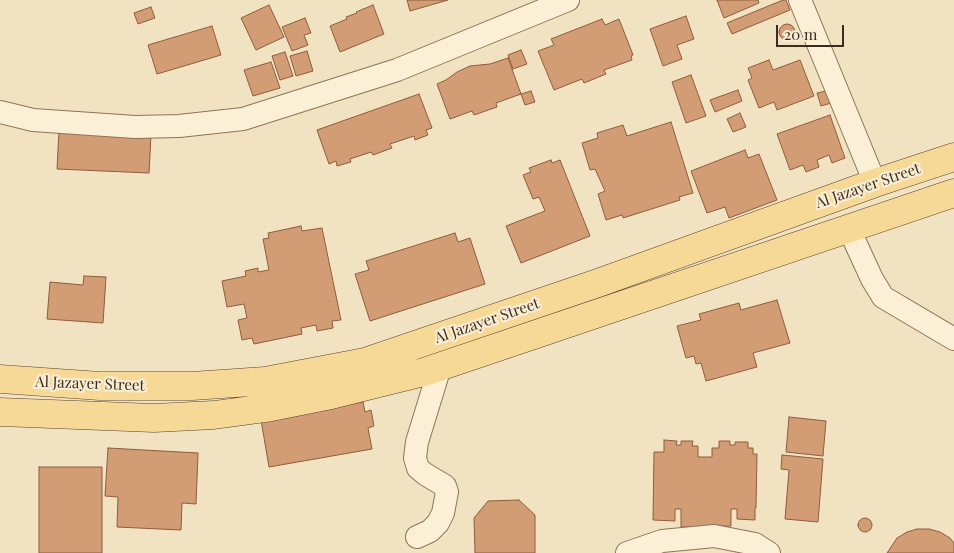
<!DOCTYPE html>
<html>
<head>
<meta charset="utf-8">
<style>
	body { margin:0 }
	#map { position:relative; width:954px; height:553px; overflow:hidden; background:#f1e3c2; font-family:"Playfair Display",serif }
	canvas { display:block }
	.scale { position:absolute; left:776px; top:25px; width:68px; height:22px; box-sizing:border-box; border:2px solid #3b2c1d; border-top:0; padding-left:6px; font-size:15px; line-height:18px; white-space:nowrap; color:#3b2c1d; -webkit-text-stroke:4px #f8edd2; paint-order:stroke }
</style>
</head>
<body>
<div id="map">
<canvas width="954" height="553"></canvas>
<div class="scale">20 m</div>
</div>
<script>
const c = document.querySelector('canvas').getContext('2d');
c.lineJoin = 'round';
function fill(path, color) { c.fillStyle = color; c.fill(path, 'evenodd'); }
const toPath = rows => new Path2D(rows.map(r => 'M' + r).join(''));
function trace(path, color, width, dash) { c.strokeStyle = color; c.lineWidth = width; c.lineCap = dash ? 'butt' : 'round'; c.setLineDash(dash || []); c.stroke(path); }
function write(font, color, halo, rows, align = 'center') {
  c.font = font + ' "Playfair Display",serif'; c.lineWidth = 4.5; c.setLineDash([]); c.textBaseline = 'middle'; c.strokeStyle = halo; c.fillStyle = color; for (const [text, x, y, turn = 0] of rows) {
    c.save(); c.translate(x, y); c.rotate((+turn || 0) * Math.PI / 180); c.textAlign = isNaN(turn) ? turn : align; if (halo) c.strokeText(text, 0, 0); c.fillText(text, 0, 0); c.restore();
  }
}
const building = toPath([
	[407,0,448,0,410,11,407,0],
	[717,0,758,0,759,3,724,18,717,0],
	[783,0,786,0,790,10,732,34,727,23,783,0],
	[269,5,284,37,256,50,241,18,269,5],
	[373,5,384,34,340,52,330,26,347,19,346,17,357,13,356,12,373,5],
	[151,7,155,18,138,24,134,13,151,7],
	[686,16,694,39,677,45,682,59,663,66,650,29,686,16],
	[305,18,311,33,304,35,308,45,292,51,282,27,305,18],
	[602,19,605,25,619,19,633,55,631,56,632,60,604,70,606,74,584,83,582,79,554,90,538,51,554,45,551,39,602,19],
	'779 32a8 8 0 1 1 16 0a8 8 0 1 1-16 0Z',
	[212,26,221,55,157,74,148,45,212,26],
	[521,50,527,64,513,69,508,55,521,50],
	[307,51,313,71,296,76,290,56,307,51],
	[285,52,293,76,280,80,272,56,285,52],
	[508,58,521,94,496,103,497,107,474,115,472,111,450,119,437,84,446,80,457,72,470,66,490,64,508,58],
	[769,60,773,70,800,60,814,96,777,110,774,102,759,108,748,80,752,78,748,68,769,60],
	[271,62,280,88,253,96,244,70,271,62],
	[691,75,706,116,686,123,672,82,691,75],
	[738,90,742,101,715,112,710,100,738,90],
	[831,90,835,102,821,106,817,93,831,90],
	[531,91,535,102,525,105,521,94,531,91],
	[419,94,432,128,426,130,428,135,415,140,414,136,390,144,392,148,373,155,371,152,350,159,351,162,337,166,336,161,329,164,317,130,419,94],
	[740,113,746,127,733,132,727,119,740,113],
	[830,115,845,158,832,163,829,155,817,160,819,167,806,172,803,165,790,170,777,134,830,115],
	[671,122,693,193,679,197,680,200,623,218,622,215,606,220,598,194,605,191,595,169,590,170,582,143,598,138,597,133,623,125,627,136,671,122],
	[59,131,151,135,149,173,57,169,59,131],
	[745,150,748,158,759,154,777,200,729,218,725,207,707,213,691,171,745,150],
	[551,160,552,163,560,160,590,236,521,263,506,226,545,211,539,197,533,199,523,175,531,172,529,168,551,160],
	[301,226,302,231,322,228,341,320,332,321,333,328,317,331,316,325,301,328,302,334,254,344,252,338,242,340,238,320,247,318,244,304,227,307,222,281,246,276,245,271,258,268,258,272,269,270,263,239,269,238,268,233,301,226],
	[455,233,458,242,470,238,485,284,370,321,355,274,369,270,366,261,455,233],
	[84,276,106,277,103,323,47,319,50,282,83,285,84,276],
	[777,300,790,343,753,353,757,367,706,381,701,363,696,364,694,356,686,358,677,326,701,320,699,314,739,303,741,310,777,300],
	[363,402,365,412,371,410,374,426,368,428,372,449,269,467,261,420,363,402],
	[789,417,826,421,823,456,786,452,789,417],
	[664,440,677,441,676,445,681,445,681,441,693,441,692,446,698,446,698,457,712,457,712,448,719,448,719,441,730,441,730,445,735,445,735,442,748,442,748,448,753,448,753,454,757,454,756,508,755,508,755,520,737,519,737,509,731,509,731,526,681,527,681,509,675,509,675,521,653,520,654,452,664,452,664,440],
	[108,448,198,453,196,504,182,503,181,530,117,527,118,497,105,496,108,448],
	[782,455,823,459,818,522,785,519,789,470,781,469,782,455],
	[39,467,102,467,102,553,39,553,39,467],
	[519,500,535,515,535,553,475,553,474,518,488,501,519,500],
	'858 525a7 7 0 1 1 14 0a7 7 0 1 1-14 0Z',
	[917,529,929,529,940,532,950,538,954,543,954,553,887,553,897,538,907,532,917,529]
]);
const minor = toPath([
	[800,0,875,183],
	[0,112,33,120,135,127,179,126,243,119,397,70,568,0],
	[849,229,872,279,883,297,954,339],
	[417,537,430,531,438,523,443,513,447,492,445,486,425,474,418,468,415,458,417,442,440,367],
	[627,553,662,541,714,536,755,544,769,553]
]);
const major = toPath([
	[0,379,100,386,192,386,265,381,365,362,598,283,875,183,954,157],
	[0,412,154,418,214,415,266,408,331,395,424,372,954,193]
]);
const streetNames = [
	["Al Jazayer Street",868,186,-19],
	["Al Jazayer Street",487,321,-19],
	["Al Jazayer Street",90,384,2]
];
fill(building, '#d29c75');
trace(building, '#8e5c3c', 1);
trace(minor, '#8d7458', 24);
trace(major, '#5a412c', 29);
trace(minor, '#fbf0d6', 22);
trace(major, '#f7d997', 28);
write('15px', '#3b2c1d', '#f8edd2', streetNames);
</script>
</body>
</html>
